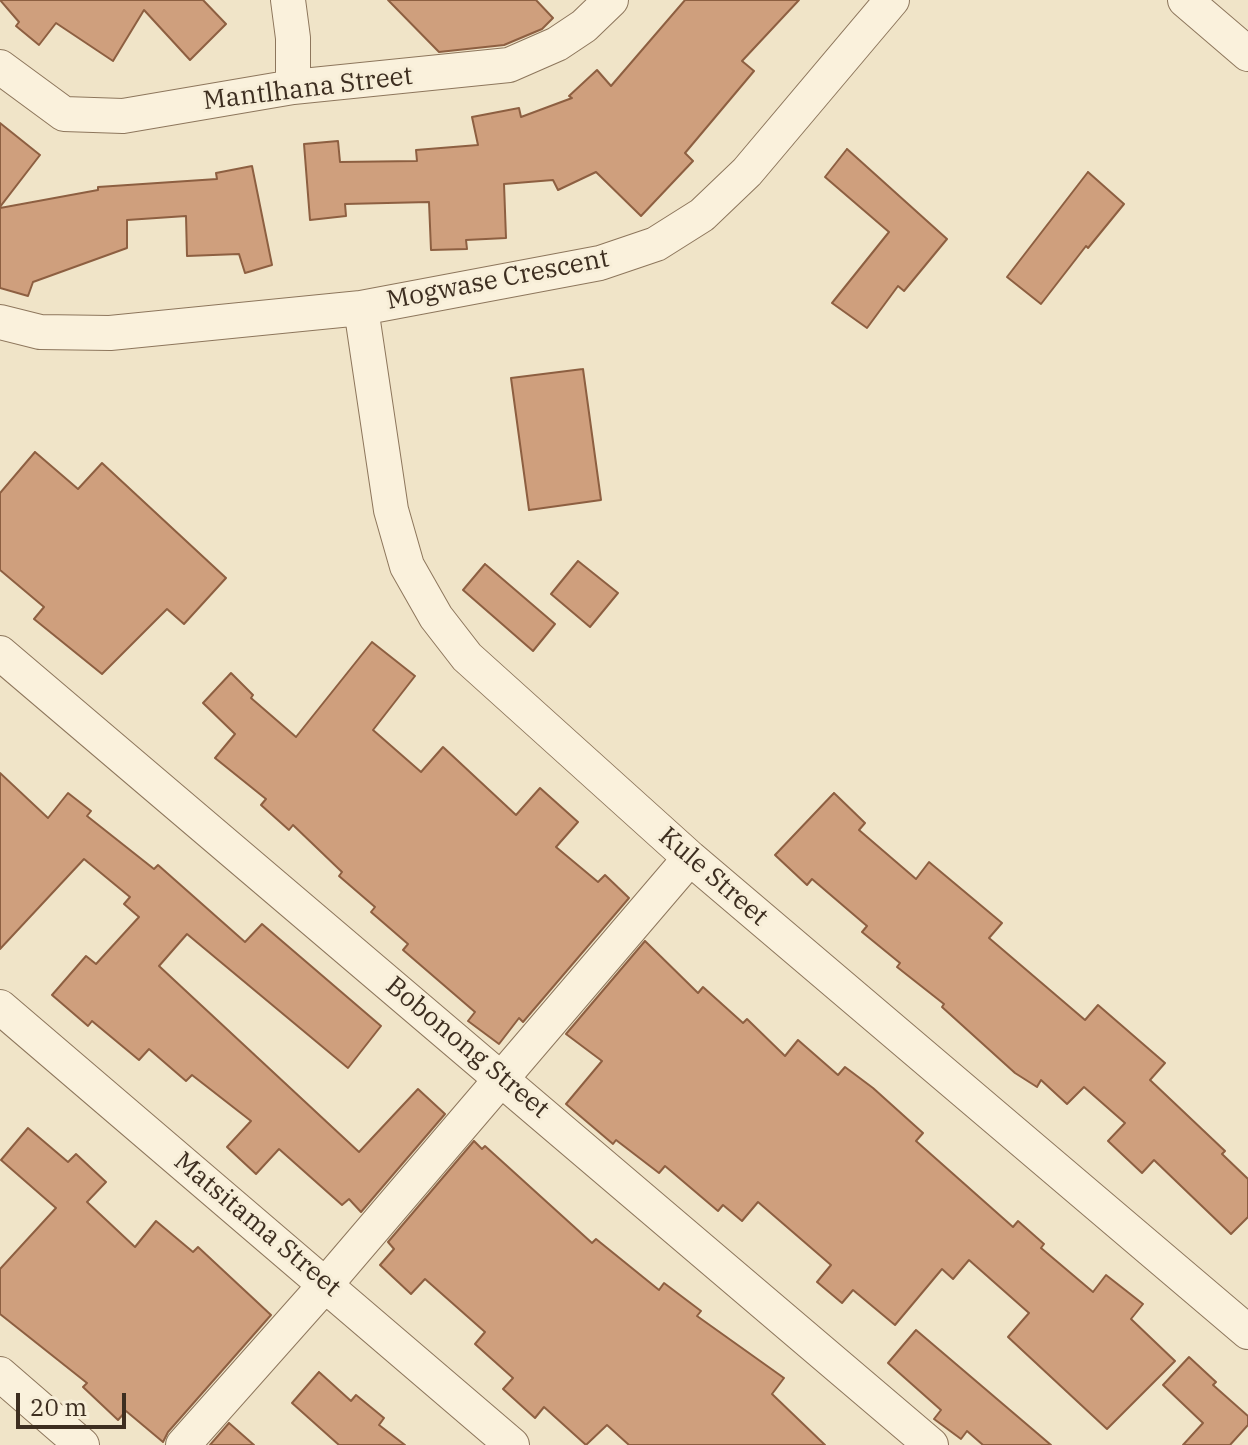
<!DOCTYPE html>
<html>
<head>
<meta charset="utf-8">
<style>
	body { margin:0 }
	#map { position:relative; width:1248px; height:1445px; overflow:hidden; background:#f0e4c8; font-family:"IBM Plex Serif",serif }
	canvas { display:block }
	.scale { position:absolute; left:16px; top:1393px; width:110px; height:36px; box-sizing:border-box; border:4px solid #3d2e20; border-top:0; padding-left:10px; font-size:24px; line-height:28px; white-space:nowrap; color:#3d2e20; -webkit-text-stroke:6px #f7eed8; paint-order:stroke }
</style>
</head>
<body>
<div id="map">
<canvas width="1248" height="1445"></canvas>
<div class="scale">20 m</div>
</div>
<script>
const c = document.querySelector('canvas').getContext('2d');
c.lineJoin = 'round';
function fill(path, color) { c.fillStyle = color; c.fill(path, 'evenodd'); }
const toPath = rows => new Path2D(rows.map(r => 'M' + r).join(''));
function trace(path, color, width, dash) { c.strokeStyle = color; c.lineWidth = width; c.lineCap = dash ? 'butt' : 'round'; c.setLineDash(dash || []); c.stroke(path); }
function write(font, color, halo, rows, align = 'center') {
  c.font = font + ' "IBM Plex Serif",serif'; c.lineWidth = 6; c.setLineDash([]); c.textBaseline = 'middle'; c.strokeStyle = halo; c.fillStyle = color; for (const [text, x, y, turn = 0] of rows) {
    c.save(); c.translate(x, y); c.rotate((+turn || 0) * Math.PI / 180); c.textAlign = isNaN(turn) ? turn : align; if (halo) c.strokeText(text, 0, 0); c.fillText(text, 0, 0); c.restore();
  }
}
const building = toPath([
	[0,0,203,0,226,24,190,60,144,10,113,61,56,23,39,45,16,26,19,22,0,0],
	[388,0,536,0,553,18,542,29,504,45,439,52,388,0],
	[685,0,799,0,742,61,754,71,685,153,693,161,641,216,596,172,558,190,553,180,504,184,506,238,466,240,467,249,431,250,429,202,345,204,346,216,310,220,304,144,338,141,340,162,417,161,416,150,478,145,472,117,519,108,521,117,572,98,569,96,597,70,611,86,685,0],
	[0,123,40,155,0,207,0,123],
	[847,149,947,239,904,291,898,286,867,328,832,303,889,232,825,177,847,149],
	[252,166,272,265,245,273,239,254,187,256,186,216,127,220,127,248,33,282,28,296,0,288,0,208,98,190,98,187,217,179,216,173,252,166],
	[1088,172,1124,204,1088,248,1086,246,1041,304,1007,277,1088,172],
	[583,369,601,500,529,510,511,378,583,369],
	[35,452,78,489,102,463,226,578,184,624,167,609,102,674,34,619,44,607,0,570,0,493,35,452],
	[578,561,618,593,590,627,551,594,578,561],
	[485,564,555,624,533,651,463,590,485,564],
	[372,642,415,676,373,730,421,772,443,747,516,815,540,788,578,822,556,847,598,882,605,875,629,898,523,1022,519,1018,499,1044,468,1021,475,1012,403,950,408,944,371,912,375,907,339,876,342,872,293,825,289,830,261,805,266,799,215,758,235,734,203,703,231,673,253,695,251,698,296,737,372,642],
	[0,773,48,818,68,793,91,811,87,816,154,869,158,865,245,942,262,924,381,1026,348,1068,187,934,159,966,359,1152,418,1089,445,1114,361,1212,349,1199,342,1205,279,1149,256,1174,227,1147,251,1121,192,1075,186,1081,149,1049,139,1060,92,1021,88,1026,52,995,86,956,96,964,139,917,124,904,130,897,84,859,0,949,0,773],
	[834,793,865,823,859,830,916,879,929,862,1002,923,989,938,1085,1020,1098,1005,1165,1063,1150,1080,1225,1151,1222,1154,1248,1179,1248,1217,1231,1234,1154,1160,1142,1173,1108,1141,1125,1123,1084,1087,1067,1104,1041,1080,1037,1087,1015,1073,942,1007,944,1004,897,967,900,963,862,932,867,926,812,879,807,885,775,855,834,793],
	[645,941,698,993,703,987,743,1023,747,1019,785,1056,798,1040,838,1075,845,1067,873,1088,923,1133,916,1141,1013,1227,1018,1221,1044,1244,1041,1248,1093,1292,1106,1275,1143,1304,1131,1319,1175,1361,1107,1429,1008,1337,1029,1313,969,1260,953,1279,942,1269,895,1325,853,1290,842,1303,817,1282,831,1265,758,1202,742,1221,723,1205,718,1211,665,1166,659,1173,616,1140,613,1144,566,1104,602,1061,566,1034,645,941],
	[28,1128,68,1162,76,1154,106,1182,87,1202,135,1247,156,1221,193,1252,198,1247,271,1315,168,1432,163,1442,126,1411,118,1420,83,1387,87,1383,0,1314,0,1269,56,1208,1,1160,28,1128],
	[474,1141,482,1149,485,1146,592,1243,596,1239,659,1290,664,1283,701,1311,697,1316,784,1378,772,1394,825,1445,629,1445,607,1425,586,1445,544,1407,535,1418,503,1389,513,1378,475,1344,485,1332,425,1279,411,1294,380,1265,394,1249,388,1242,474,1141],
	[916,1330,1051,1445,983,1445,967,1431,961,1439,934,1419,941,1410,888,1363,916,1330],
	[1189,1357,1216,1382,1213,1385,1248,1416,1248,1425,1230,1445,1183,1445,1203,1423,1163,1385,1189,1357],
	[319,1372,351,1401,356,1395,384,1418,379,1425,405,1445,339,1445,292,1403,319,1372],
	[229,1423,254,1445,210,1445,229,1423]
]);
const street = toPath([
	[288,0,293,38,293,87],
	[1185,0,1248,54],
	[0,67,64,114,123,116,293,87,509,65,557,44,584,26,611,0],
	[361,308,391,510,407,566,436,617,467,657,690,858,1248,1332],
	[0,322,40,332,110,333,361,308,600,263,656,244,702,215,747,172,892,0],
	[0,653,931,1445],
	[0,1007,512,1445],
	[0,1374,82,1445],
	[183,1445,326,1284,690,858]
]);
const streetNames = [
	["Mantlhana Street",308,89,-7],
	["Mogwase Crescent",498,280,-11],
	["Kule Street",713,877,41],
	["Bobonong Street",467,1048,40],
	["Matsitama Street",257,1225,40]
];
fill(building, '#cf9f7d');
trace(building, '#8d5f41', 2);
trace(street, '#8d765c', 36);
trace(street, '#faf1dc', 34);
write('26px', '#3d2e20', '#f7eed8', streetNames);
</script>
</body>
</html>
